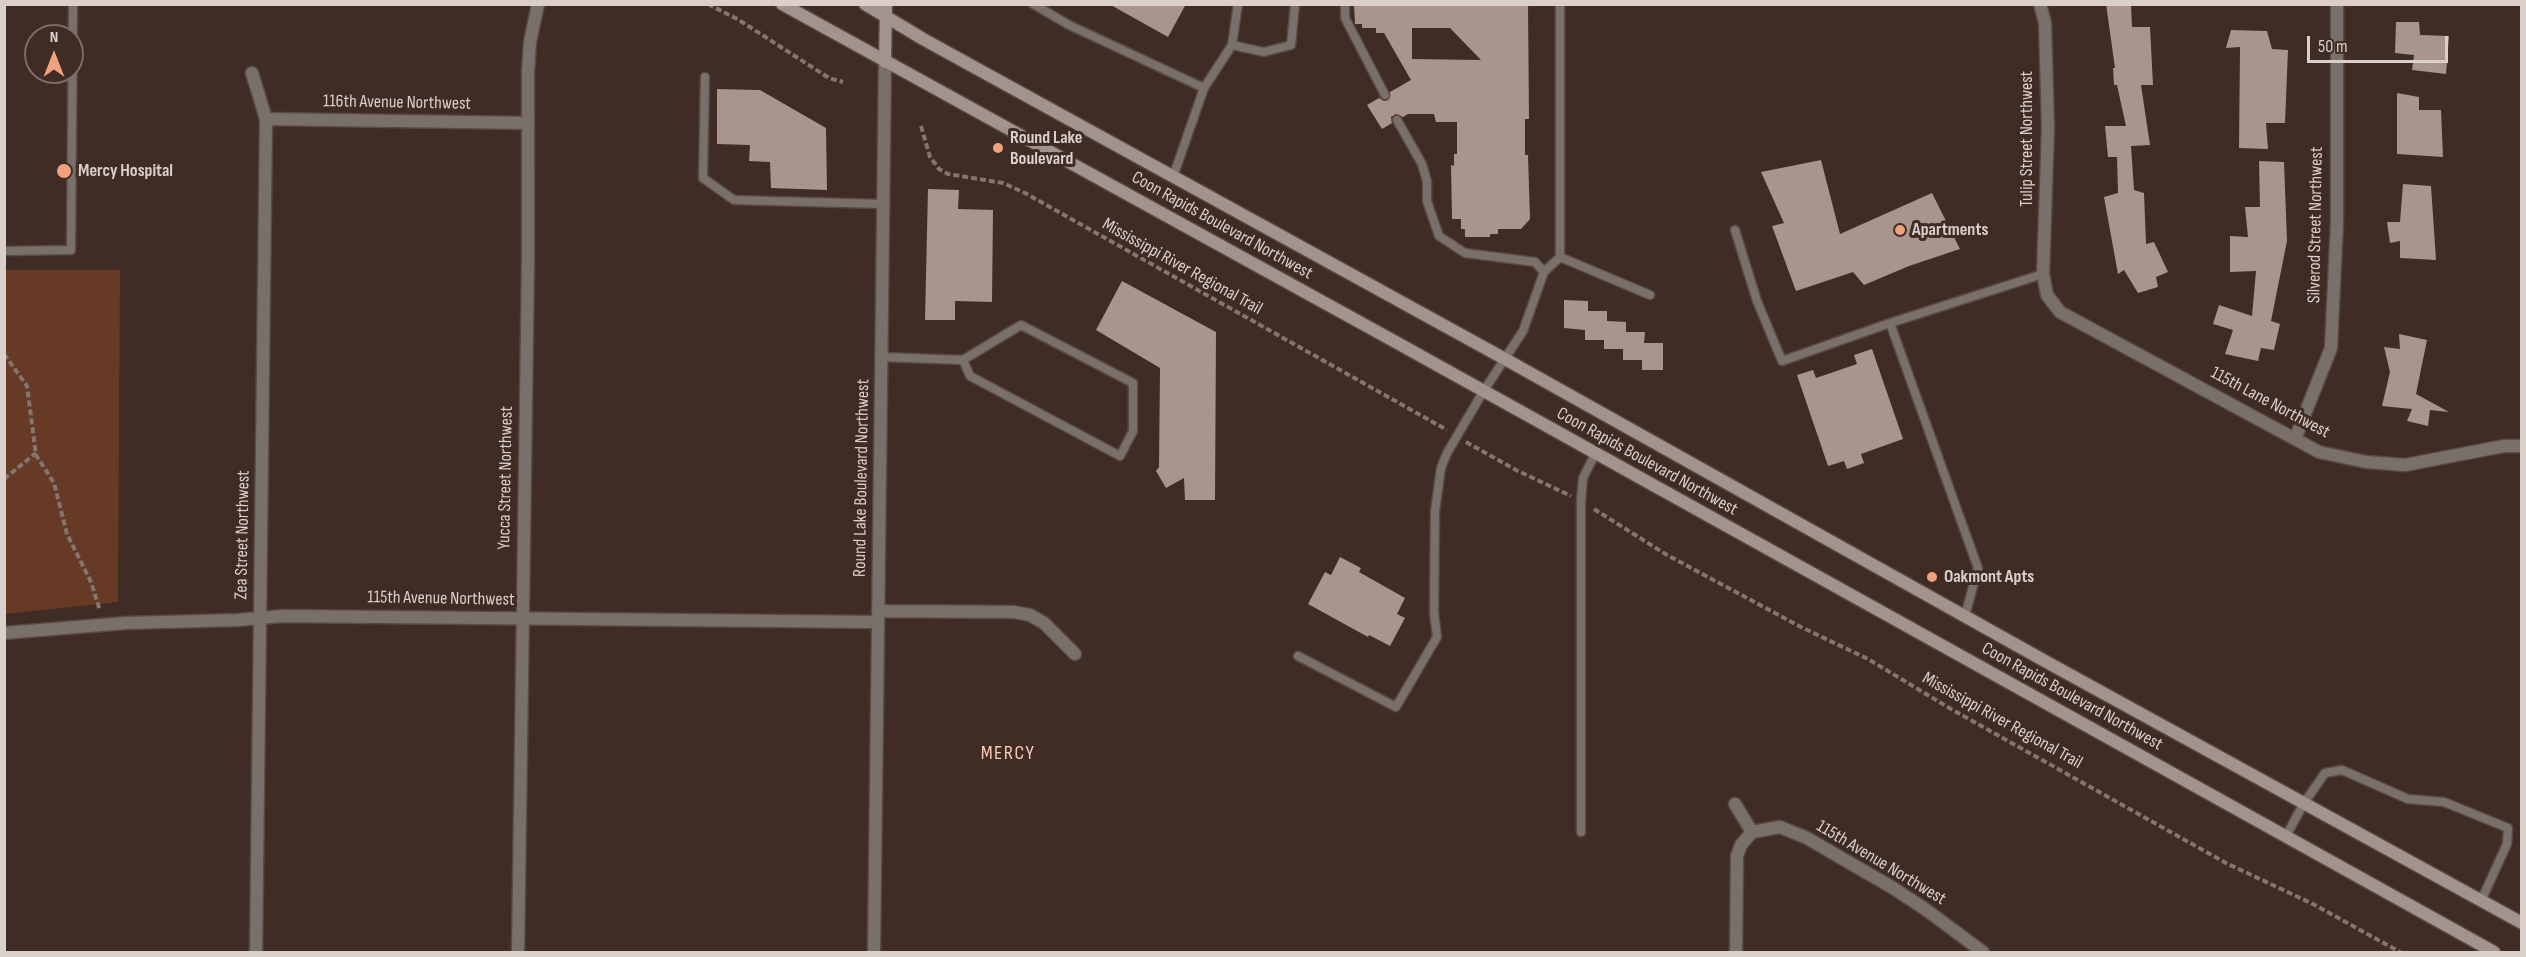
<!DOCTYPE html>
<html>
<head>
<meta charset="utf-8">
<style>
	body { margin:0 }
	#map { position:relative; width:2526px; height:957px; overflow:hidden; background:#3e2c25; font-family:"Sofia Sans Condensed",sans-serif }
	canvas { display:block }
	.frame { position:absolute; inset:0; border:6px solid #dacfca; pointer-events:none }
	.north { position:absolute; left:24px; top:24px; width:60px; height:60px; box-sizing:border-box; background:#3e2c25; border:2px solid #7c6d67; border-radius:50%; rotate:0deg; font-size:16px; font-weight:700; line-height:24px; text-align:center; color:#dacfca }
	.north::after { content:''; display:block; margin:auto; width:21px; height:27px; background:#f1a17c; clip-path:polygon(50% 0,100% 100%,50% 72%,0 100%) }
	.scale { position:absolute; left:2307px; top:36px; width:141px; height:27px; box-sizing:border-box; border:3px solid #dacfca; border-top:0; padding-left:8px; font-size:18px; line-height:21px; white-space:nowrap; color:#dacfca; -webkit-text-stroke:4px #3e2c25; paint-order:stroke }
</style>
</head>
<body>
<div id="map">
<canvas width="2526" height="957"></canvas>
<div class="frame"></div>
<div class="north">N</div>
<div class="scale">50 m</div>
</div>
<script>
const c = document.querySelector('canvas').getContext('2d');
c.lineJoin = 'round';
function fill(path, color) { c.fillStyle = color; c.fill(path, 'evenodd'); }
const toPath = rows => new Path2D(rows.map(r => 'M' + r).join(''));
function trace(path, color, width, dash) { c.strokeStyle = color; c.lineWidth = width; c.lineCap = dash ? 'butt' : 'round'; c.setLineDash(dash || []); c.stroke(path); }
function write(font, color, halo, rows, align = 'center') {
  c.font = font + ' "Sofia Sans Condensed",sans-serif'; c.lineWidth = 6; c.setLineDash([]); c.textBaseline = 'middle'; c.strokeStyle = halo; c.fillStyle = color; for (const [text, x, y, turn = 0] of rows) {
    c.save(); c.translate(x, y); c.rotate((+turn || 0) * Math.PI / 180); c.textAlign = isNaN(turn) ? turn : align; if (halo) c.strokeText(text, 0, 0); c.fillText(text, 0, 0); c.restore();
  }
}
const green = toPath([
	[5,270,120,270,118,602,5,614]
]);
const building = toPath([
	[1109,4,1186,4,1168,37],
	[1354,4,1528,4,1529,119,1525,119,1525,155,1528,155,1530,219,1521,229,1498,229,1498,234,1490,234,1490,237,1465,237,1465,229,1461,229,1461,219,1452,219,1451,165,1454,166,1454,154,1457,154,1457,122,1436,122,1434,114,1408,114,1403,117,1396,114,1391,117,1392,123,1382,129,1367,105,1379,98,1384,101,1388,100,1390,92,1411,80,1384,33,1376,33,1376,28,1362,28,1362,24,1355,24],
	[1412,28,1450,28,1481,60,1412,59],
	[2106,4,2131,4,2132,27,2150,27,2153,85,2141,85,2150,145,2131,146,2134,190,2144,193,2146,244,2154,242,2168,272,2156,277,2158,287,2138,293,2124,270,2118,274,2104,197,2118,193,2117,157,2108,157,2105,126,2126,126,2117,85,2114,85,2113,68,2115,68],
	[2396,22,2419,22,2420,35,2449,36,2446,74,2412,70,2414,55,2395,53],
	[2231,30,2267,31,2272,49,2288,50,2285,123,2266,123,2268,149,2239,148,2240,47,2226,48],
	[717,89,760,90,826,128,827,190,771,188,770,162,749,161,750,145,717,144],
	[2397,93,2419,97,2419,110,2441,110,2443,157,2397,154],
	[1821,160,1840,234,1932,193,1960,249,1909,266,1864,285,1853,272,1796,291,1772,226,1784,223,1761,172],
	[2259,161,2284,162,2287,241,2271,321,2280,324,2274,350,2261,348,2258,361,2225,354,2233,330,2213,324,2219,305,2252,316,2256,271,2230,272,2230,236,2248,237,2245,207,2260,207],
	[2403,184,2431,186,2436,260,2400,258,2400,241,2390,243,2387,222,2400,222],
	[928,189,959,190,958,209,993,210,992,302,955,301,955,320,925,320],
	[1122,281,1216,332,1215,500,1185,500,1184,478,1166,488,1156,471,1159,467,1160,368,1096,330],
	[1564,300,1588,301,1588,311,1607,311,1607,321,1626,322,1626,332,1645,332,1644,343,1663,343,1663,370,1642,370,1642,360,1623,360,1623,349,1604,349,1604,340,1585,340,1585,330,1564,328],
	[2399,334,2427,340,2416,394,2449,412,2430,410,2428,426,2407,421,2412,409,2382,406,2390,372,2384,347,2400,349],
	[1872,349,1903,439,1861,454,1864,463,1847,469,1844,461,1828,466,1797,375,1813,370,1816,378,1857,364,1854,355],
	[1340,557,1361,568,1359,572,1405,598,1397,614,1405,618,1390,646,1369,635,1368,637,1308,604,1325,572,1331,575]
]);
const path = toPath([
	[708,4,739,20,829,78,843,82],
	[921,126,930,157,939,169,948,174,1003,183,1025,193,1447,430],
	[4,354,27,386,36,455,54,483,67,534,91,582,100,611],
	[1466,442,1516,470,1571,496],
	[4,479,36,453],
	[1594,509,1667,555,1801,627,1868,659,1951,709,2226,863,2313,904,2400,952]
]);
const lane = toPath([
	[1033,4,1069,25,1204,88],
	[1345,4,1345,18,1385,95],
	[1232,45,1264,52,1291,45,1295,4],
	[705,77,703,178,734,200,883,204],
	[1173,177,1204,88,1232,45,1238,4],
	[1735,230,1757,301,1782,361,1890,323,2043,274],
	[4,251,71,250,73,4],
	[1560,257,1650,295],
	[1544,272,1560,257,1560,4],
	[1890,323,1978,568,1965,616],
	[882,357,963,360,1021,325,1133,383,1133,431,1120,456,970,376,963,360],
	[1298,656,1396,707,1437,637,1434,612,1435,511,1441,468,1447,453,1483,392,1523,331,1544,272,1535,262,1465,253,1439,236,1427,201,1427,181,1422,164,1397,120],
	[1581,832,1581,501,1583,478,1595,454],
	[2286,836,2304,803,2325,773,2342,770,2408,799,2444,802,2508,828,2507,844,2481,901]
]);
const street = toPath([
	[2040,4,2045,23,2048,128,2043,274,2047,295,2060,312,2319,452,2366,462,2405,465,2504,446,2522,446],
	[252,73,266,119,256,952],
	[266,119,528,123],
	[2295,439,2331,348,2337,222,2337,4],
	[878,611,1014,612,1030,615,1044,623,1075,654],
	[4,633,126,623,237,620,283,616,878,622],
	[1735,804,1752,832],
	[518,952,528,263,528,72,530,42,538,4],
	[874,952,885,62],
	[1736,952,1737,856,1741,845,1752,832,1780,827,1807,838,1893,888,1925,909,1983,952]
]);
const secondary = toPath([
	[782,4,1392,340,2494,952],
	[865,4,923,39,1505,359,2043,660,2522,923],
	[885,62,886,4]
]);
const markers = [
	[998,148,6,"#f1a17c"],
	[64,171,8,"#f1a17c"],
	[1900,230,6,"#f1a17c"],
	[1932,577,6,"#f1a17c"]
];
const streetNames = [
	["116th Avenue Northwest",397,103,1],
	["Tulip Street Northwest",2027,139,-90],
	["Silverod Street Northwest",2316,225,-89],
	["Coon Rapids Boulevard Northwest",1222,226,29],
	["Mississippi River Regional Trail",1182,267,29],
	["115th Lane Northwest",2270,403,28],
	["Coon Rapids Boulevard Northwest",1647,462,29],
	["Yucca Street Northwest",506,478,-89],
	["Round Lake Boulevard Northwest",862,478,-89],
	["Zea Street Northwest",243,535,-89],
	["115th Avenue Northwest",441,599,1],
	["Coon Rapids Boulevard Northwest",2072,697,29],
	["Mississippi River Regional Trail",2002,721,29],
	["115th Avenue Northwest",1881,863,31]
];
const poiNames = [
	["Round Lake",1010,138],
	["Boulevard",1010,159],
	["Mercy Hospital",78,171],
	["Apartments",1912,230],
	["Oakmont Apts",1944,577]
];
const neighbourhoodNames = [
	["MERCY",1008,754]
];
fill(green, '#663a25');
fill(building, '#aa958c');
trace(lane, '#5a4943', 11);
trace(street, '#5a4943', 15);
trace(secondary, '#5a4943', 15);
trace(path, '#84756f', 4, [6, 3]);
trace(lane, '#79706c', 8);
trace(street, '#79706c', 12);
trace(secondary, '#a2948d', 12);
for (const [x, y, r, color] of markers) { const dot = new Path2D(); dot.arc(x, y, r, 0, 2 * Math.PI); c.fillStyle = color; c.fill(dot); trace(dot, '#3e2c25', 2); }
write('18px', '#dacfca', '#3e2c25', streetNames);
write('bold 18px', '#dacfca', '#3e2c25', poiNames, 'left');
c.letterSpacing = '1.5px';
write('20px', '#f9cbb6', '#3e2c25', neighbourhoodNames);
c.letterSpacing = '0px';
</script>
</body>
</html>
